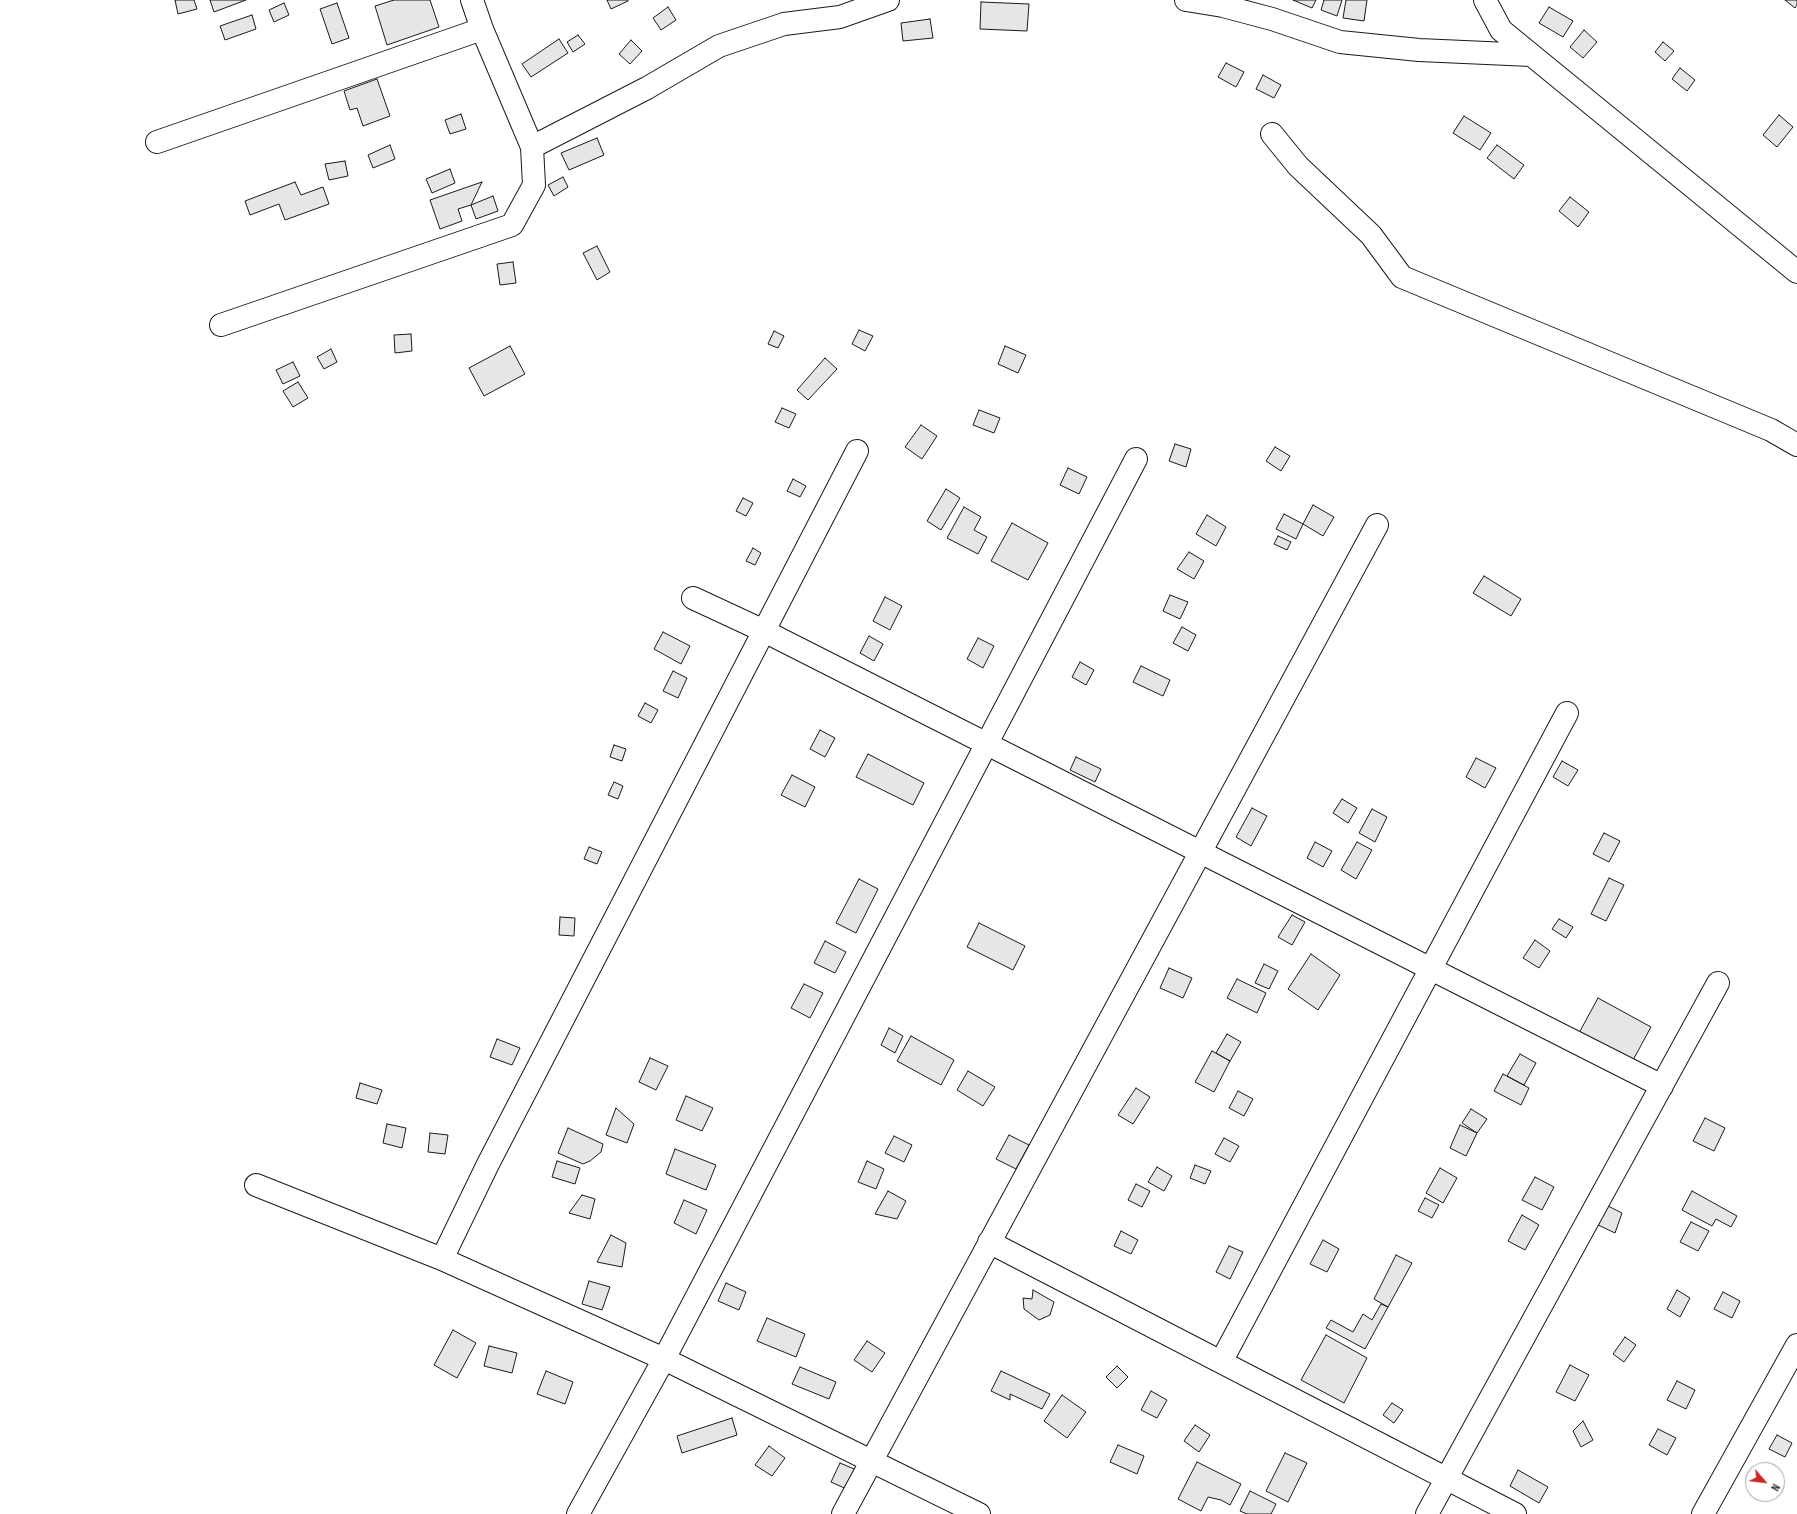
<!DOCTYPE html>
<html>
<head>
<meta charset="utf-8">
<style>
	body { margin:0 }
	#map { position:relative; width:1797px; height:1514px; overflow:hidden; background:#fff; font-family:"Sofia Sans Condensed",sans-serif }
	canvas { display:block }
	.north { position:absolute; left:1745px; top:1462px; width:40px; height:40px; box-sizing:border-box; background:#fff; border:1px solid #a3a3a3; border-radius:50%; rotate:118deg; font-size:11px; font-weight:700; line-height:16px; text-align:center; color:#1a1a1a }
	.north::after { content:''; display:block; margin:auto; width:14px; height:18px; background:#c62828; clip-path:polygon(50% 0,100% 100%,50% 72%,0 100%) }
</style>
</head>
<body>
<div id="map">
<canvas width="1797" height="1514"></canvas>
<div class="north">N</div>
</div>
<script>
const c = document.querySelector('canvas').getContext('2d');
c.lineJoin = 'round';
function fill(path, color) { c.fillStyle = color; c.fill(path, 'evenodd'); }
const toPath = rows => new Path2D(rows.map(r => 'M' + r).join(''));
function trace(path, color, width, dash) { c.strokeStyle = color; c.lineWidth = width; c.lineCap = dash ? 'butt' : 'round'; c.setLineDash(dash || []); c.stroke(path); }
const building = toPath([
	[175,0,194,0,197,9,178,14,175,0],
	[210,0,246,0,214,12,210,0],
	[394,0,430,0,439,27,387,45,375,6,394,0],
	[607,0,628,0,628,1,611,9,607,0],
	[1293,0,1316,0,1312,8,1293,0],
	[1324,0,1342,0,1337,16,1321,10,1324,0],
	[1346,0,1367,0,1364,21,1343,18,1346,0],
	[1785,0,1797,0,1797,5,1795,8,1785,0],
	[981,2,1029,4,1027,31,980,29,981,2],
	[284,3,289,15,274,22,269,10,284,3],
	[337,3,349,38,332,44,320,9,337,3],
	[668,7,676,20,661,30,653,18,668,7],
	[1549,7,1573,21,1563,37,1539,23,1549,7],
	[252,15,256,29,225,40,220,26,252,15],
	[930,19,933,38,903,41,901,23,930,19],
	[1584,30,1597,42,1583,58,1570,47,1584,30],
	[578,35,585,44,573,52,567,42,578,35],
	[559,39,568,53,531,77,522,64,559,39],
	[631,40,642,51,630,64,619,54,631,40],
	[1663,42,1674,51,1665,61,1655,52,1663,42],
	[1226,63,1244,72,1236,87,1218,77,1226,63],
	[1680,68,1695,80,1687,91,1672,79,1680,68],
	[1263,75,1281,85,1274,98,1256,89,1263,75],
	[377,79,390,116,363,126,357,108,350,110,344,91,377,79],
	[461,114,466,129,450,134,445,120,461,114],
	[1779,115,1793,127,1777,147,1763,135,1779,115],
	[1464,116,1491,133,1480,150,1453,133,1464,116],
	[597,138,604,155,569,170,561,153,597,138],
	[390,145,395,159,373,168,368,155,390,145],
	[1497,145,1524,165,1514,179,1487,158,1497,145],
	[345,161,348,176,329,180,325,164,345,161],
	[450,169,455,183,432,193,426,179,450,169],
	[563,177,568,187,554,196,548,185,563,177],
	[295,182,301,195,323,187,329,204,285,220,279,204,250,215,245,201,295,182],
	[482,182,471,205,458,209,462,221,440,229,430,200,482,182],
	[493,196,498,211,476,219,471,205,493,196],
	[1570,197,1589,212,1578,227,1559,211,1570,197],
	[597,246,610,272,597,280,583,253,597,246],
	[513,262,516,283,500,285,497,264,513,262],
	[859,330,873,336,865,351,852,344,859,330],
	[774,331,784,336,778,348,768,344,774,331],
	[411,334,412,351,395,353,394,335,411,334],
	[510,346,525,374,484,396,469,368,510,346],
	[1005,346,1026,355,1018,373,998,364,1005,346],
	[331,349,337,362,324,369,317,357,331,349],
	[825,358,837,369,808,400,797,390,825,358],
	[293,362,300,376,283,384,276,370,293,362],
	[298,382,308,398,293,407,283,391,298,382],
	[782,408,796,414,789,428,775,422,782,408],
	[979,410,1000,418,994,433,973,425,979,410],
	[921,425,937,436,922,459,905,447,921,425],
	[1175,444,1191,449,1186,467,1169,461,1175,444],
	[1275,447,1290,456,1281,471,1266,461,1275,447],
	[1068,468,1087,477,1079,494,1060,485,1068,468],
	[793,479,806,486,800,497,787,491,793,479],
	[946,489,960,498,941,530,927,521,946,489],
	[743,498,753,503,746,516,736,511,743,498],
	[1313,505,1334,517,1323,536,1303,524,1313,505],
	[964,507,981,517,974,530,987,537,978,554,947,538,964,507],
	[1284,514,1303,524,1296,539,1276,529,1284,514],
	[1207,515,1226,527,1216,546,1196,534,1207,515],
	[1012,523,1048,543,1028,580,991,561,1012,523],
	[1278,536,1291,542,1287,550,1274,544,1278,536],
	[753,548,761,553,755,565,746,561,753,548],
	[1189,552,1204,561,1194,579,1177,569,1189,552],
	[1484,576,1521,599,1511,616,1473,593,1484,576],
	[1170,595,1188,602,1180,619,1163,611,1170,595],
	[885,597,902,606,890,630,873,621,885,597],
	[1182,627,1196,635,1188,651,1173,643,1182,627],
	[663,632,690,646,681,664,654,649,663,632],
	[869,636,883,644,874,661,860,653,869,636],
	[978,638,994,646,983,668,967,659,978,638],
	[1080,662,1094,670,1086,685,1072,677,1080,662],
	[1141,666,1170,680,1163,696,1133,682,1141,666],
	[673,671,687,678,678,698,663,691,673,671],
	[645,703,658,710,651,723,638,716,645,703],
	[820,730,835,738,825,757,810,749,820,730],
	[614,745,626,749,622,761,610,757,614,745],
	[868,754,924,783,913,805,856,777,868,754],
	[1076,757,1101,769,1095,782,1070,770,1076,757],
	[1476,758,1496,768,1485,788,1466,777,1476,758],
	[1562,761,1578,770,1568,786,1553,777,1562,761],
	[792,775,815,787,805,807,781,795,792,775],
	[614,782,623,786,618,799,608,795,614,782],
	[1342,799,1357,808,1348,823,1333,813,1342,799],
	[1252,808,1267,816,1251,846,1236,837,1252,808],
	[1372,809,1387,817,1375,842,1359,833,1372,809],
	[1604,833,1620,841,1609,862,1593,854,1604,833],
	[1315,842,1332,851,1323,867,1307,858,1315,842],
	[1357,842,1372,850,1356,879,1341,870,1357,842],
	[589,847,602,852,597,864,584,859,589,847],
	[1609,878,1624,885,1606,921,1591,914,1609,878],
	[859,879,878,889,856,933,836,923,859,879],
	[1292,915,1305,922,1292,945,1278,937,1292,915],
	[560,917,575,918,574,936,559,935,560,917],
	[1559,919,1573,927,1566,938,1552,929,1559,919],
	[979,923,1025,946,1013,970,967,947,979,923],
	[1535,940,1550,951,1539,968,1523,958,1535,940],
	[825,941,846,952,835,973,814,963,825,941],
	[1311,954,1340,975,1318,1010,1288,989,1311,954],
	[1264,964,1278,971,1269,989,1255,983,1264,964],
	[1169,968,1192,978,1183,998,1160,988,1169,968],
	[1237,979,1266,993,1257,1013,1227,998,1237,979],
	[804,984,823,993,810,1018,791,1008,804,984],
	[1598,998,1651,1027,1632,1062,1579,1033,1598,998],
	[889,1028,903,1036,895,1053,881,1045,889,1028],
	[1227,1034,1241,1042,1230,1061,1216,1053,1227,1034],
	[911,1036,954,1060,941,1085,897,1061,911,1036],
	[497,1039,520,1048,512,1065,490,1057,497,1039],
	[1212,1051,1230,1061,1214,1092,1195,1082,1212,1051],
	[1520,1054,1536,1063,1524,1085,1507,1076,1520,1054],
	[650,1058,668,1066,656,1090,639,1082,650,1058],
	[968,1071,995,1087,983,1106,957,1090,968,1071],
	[1503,1074,1529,1088,1521,1105,1494,1091,1503,1074],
	[360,1083,382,1090,377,1104,356,1098,360,1083],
	[1136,1088,1150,1097,1133,1124,1118,1115,1136,1088],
	[1238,1091,1253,1099,1244,1116,1229,1108,1238,1091],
	[686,1096,713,1108,702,1131,676,1120,686,1096],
	[616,1108,634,1124,627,1143,606,1135,616,1108],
	[1471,1109,1487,1119,1477,1133,1462,1123,1471,1109],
	[1705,1118,1725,1128,1714,1151,1693,1141,1705,1118],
	[387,1124,406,1128,402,1148,383,1143,387,1124],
	[1460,1125,1477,1133,1466,1156,1450,1148,1460,1125],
	[568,1128,603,1144,601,1152,590,1161,583,1164,558,1153,568,1128],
	[430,1133,448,1135,445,1154,428,1152,430,1133],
	[1009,1135,1029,1145,1016,1169,996,1159,1009,1135],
	[894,1136,912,1145,904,1162,885,1153,894,1136],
	[1224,1138,1239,1146,1230,1162,1215,1154,1224,1138],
	[675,1149,716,1165,706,1190,666,1174,675,1149],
	[557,1161,580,1168,575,1184,552,1177,557,1161],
	[867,1161,884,1169,876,1189,858,1182,867,1161],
	[1195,1165,1211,1171,1205,1184,1190,1178,1195,1165],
	[1157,1167,1172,1176,1164,1191,1148,1182,1157,1167],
	[1440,1168,1457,1178,1443,1203,1426,1193,1440,1168],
	[1535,1177,1554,1187,1542,1210,1522,1200,1535,1177],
	[1136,1184,1150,1191,1142,1207,1128,1200,1136,1184],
	[888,1191,906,1201,897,1219,875,1214,888,1191],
	[1692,1191,1737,1216,1731,1227,1716,1219,1712,1226,1682,1210,1692,1191],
	[582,1195,595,1199,590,1219,569,1213,582,1195],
	[1425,1198,1439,1205,1432,1218,1418,1211,1425,1198],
	[684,1200,707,1210,696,1234,674,1223,684,1200],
	[1606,1205,1622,1213,1615,1233,1594,1223,1606,1205],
	[1522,1215,1539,1225,1525,1250,1508,1241,1522,1215],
	[1691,1222,1709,1231,1698,1251,1680,1242,1691,1222],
	[1121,1231,1138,1240,1131,1254,1114,1246,1121,1231],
	[611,1235,626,1243,622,1267,597,1262,611,1235],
	[1323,1240,1339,1249,1327,1272,1310,1264,1323,1240],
	[1229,1246,1243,1252,1230,1279,1216,1272,1229,1246],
	[1396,1255,1412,1263,1388,1307,1374,1299,1396,1255],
	[589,1281,610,1287,602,1310,582,1304,589,1281],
	[726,1283,746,1292,739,1310,718,1301,726,1283],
	[1033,1290,1054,1302,1050,1315,1039,1320,1024,1309,1023,1298,1032,1299,1033,1290],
	[1677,1290,1690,1298,1680,1317,1667,1309,1677,1290],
	[1723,1292,1740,1301,1732,1318,1714,1309,1723,1292],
	[1381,1304,1388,1307,1365,1349,1326,1328,1331,1320,1353,1332,1363,1314,1372,1320,1381,1304],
	[767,1318,805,1334,796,1357,757,1341,767,1318],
	[453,1330,476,1343,457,1378,434,1365,453,1330],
	[1326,1335,1367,1358,1344,1403,1301,1380,1326,1335],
	[1625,1337,1636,1345,1624,1362,1613,1354,1625,1337],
	[867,1341,885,1353,872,1372,854,1360,867,1341],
	[489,1346,517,1353,512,1373,484,1366,489,1346],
	[1570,1365,1589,1375,1575,1401,1556,1392,1570,1365],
	[1117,1366,1128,1377,1117,1388,1106,1377,1117,1366],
	[800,1367,836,1382,829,1399,792,1384,800,1367],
	[546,1371,573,1382,565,1404,537,1394,546,1371],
	[1001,1371,1050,1394,1042,1409,1010,1394,1010,1400,991,1391,1001,1371],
	[1677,1381,1695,1390,1686,1409,1667,1400,1677,1381],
	[1151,1391,1167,1400,1157,1418,1141,1410,1151,1391],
	[1062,1395,1086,1412,1067,1438,1044,1421,1062,1395],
	[1392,1403,1403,1410,1394,1423,1383,1415,1392,1403],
	[732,1418,737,1435,682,1453,677,1436,732,1418],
	[1583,1421,1593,1440,1581,1447,1573,1431,1583,1421],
	[1195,1425,1210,1435,1199,1452,1184,1441,1195,1425],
	[1658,1429,1676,1438,1667,1455,1649,1445,1658,1429],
	[1777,1435,1792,1443,1785,1457,1769,1449,1777,1435],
	[1118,1445,1144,1456,1137,1474,1110,1462,1118,1445],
	[769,1446,785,1458,772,1476,755,1465,769,1446],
	[1285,1453,1307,1463,1288,1502,1266,1491,1285,1453],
	[1197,1462,1241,1484,1230,1505,1221,1500,1208,1497,1201,1511,1178,1499,1197,1462],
	[840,1463,859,1471,851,1491,831,1482,840,1463],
	[1518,1470,1548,1487,1539,1503,1510,1486,1518,1470],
	[1250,1491,1276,1504,1271,1514,1247,1514,1240,1511,1250,1491]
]);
const minor = toPath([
	[1186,0,1223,6,1272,19,1340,42,1419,50,1531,55],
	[1485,0,1501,30,1797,272],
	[1272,134,1298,166,1371,235,1402,277,1771,430,1797,445],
	[157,142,482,29],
	[532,147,647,88,719,46,784,24,840,17,888,0],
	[221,325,512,225,534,185,532,147,482,29,472,0],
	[693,598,764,631,1662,1086],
	[256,1185,442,1259,664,1359,979,1514],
	[989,1242,1515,1514],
	[442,1259,488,1164,857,451],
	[1221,1362,1567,713],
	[578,1514,664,1359,1136,459],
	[843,1514,1377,525],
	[1427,1514,1718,983],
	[1703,1514,1797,1345]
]);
fill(building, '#e6e6e6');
trace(building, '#1a1a1a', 1);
trace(minor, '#1a1a1a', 24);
trace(minor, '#fff', 22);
</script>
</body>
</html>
